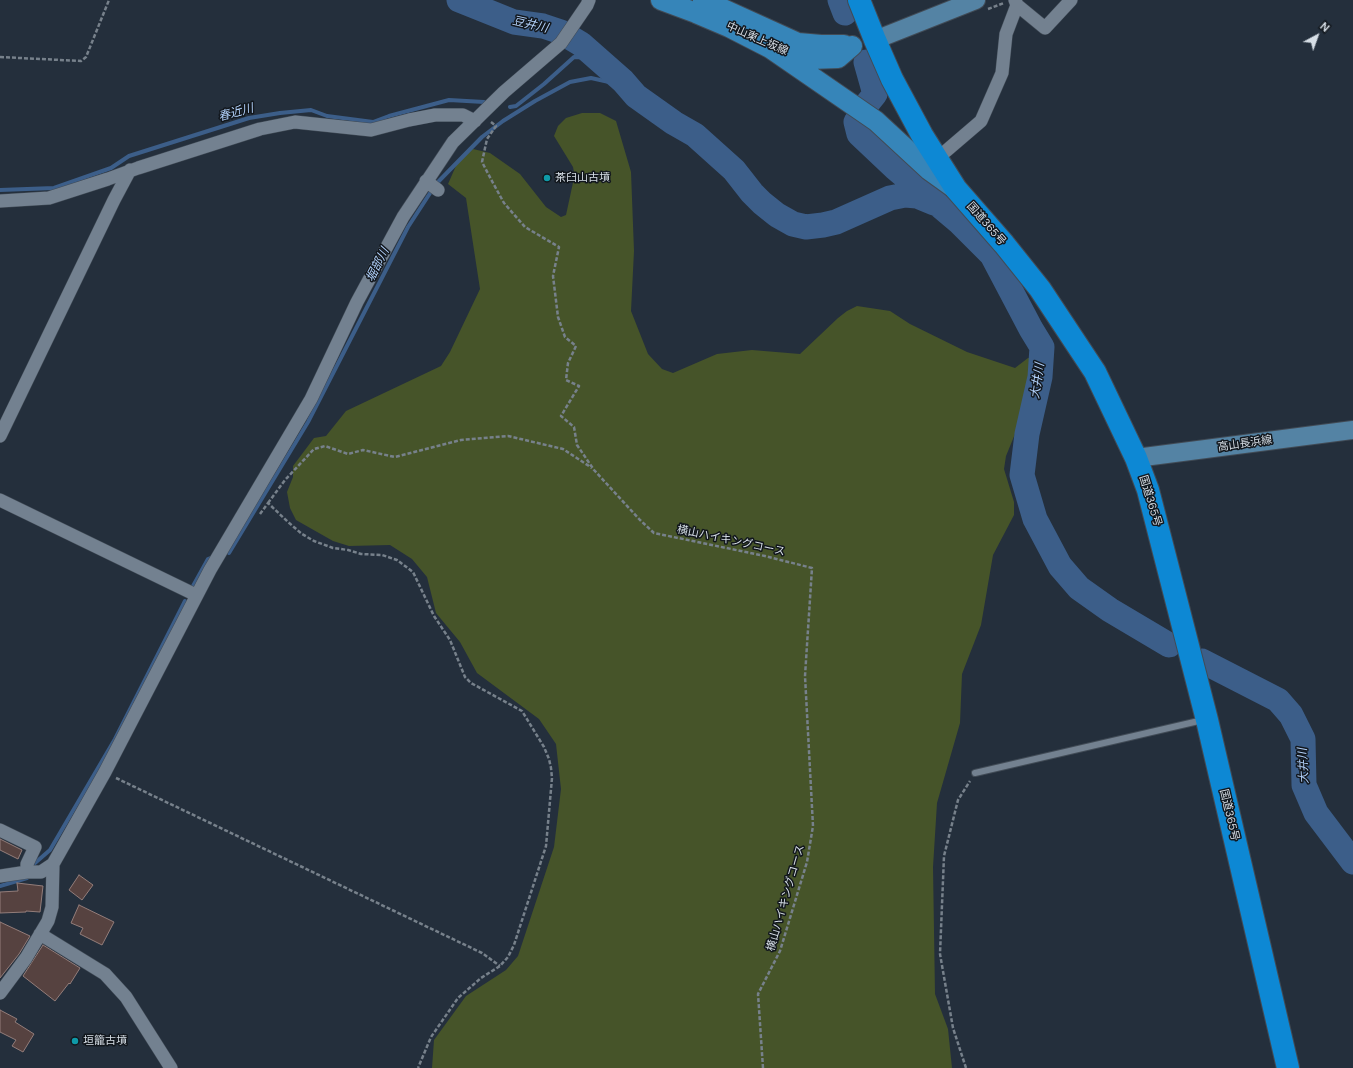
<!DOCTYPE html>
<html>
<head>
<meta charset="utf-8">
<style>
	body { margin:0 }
	#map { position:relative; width:1353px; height:1068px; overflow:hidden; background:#242f3c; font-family:"DM Sans",sans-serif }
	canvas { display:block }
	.north { position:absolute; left:1297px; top:16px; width:40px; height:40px; -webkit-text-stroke:3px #12171d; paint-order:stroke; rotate:41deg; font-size:11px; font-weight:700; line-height:16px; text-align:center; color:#d6dee6 }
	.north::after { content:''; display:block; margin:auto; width:14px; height:18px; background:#d6dee6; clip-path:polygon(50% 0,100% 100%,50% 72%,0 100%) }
</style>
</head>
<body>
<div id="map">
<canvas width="1353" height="1068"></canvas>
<div class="north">N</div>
</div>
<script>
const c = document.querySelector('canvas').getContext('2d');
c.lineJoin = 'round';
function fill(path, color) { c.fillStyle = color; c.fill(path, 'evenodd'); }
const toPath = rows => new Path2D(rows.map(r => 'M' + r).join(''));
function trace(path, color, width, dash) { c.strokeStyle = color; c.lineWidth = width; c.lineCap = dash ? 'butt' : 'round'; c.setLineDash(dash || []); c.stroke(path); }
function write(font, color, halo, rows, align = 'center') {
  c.font = font + ' "DM Sans","Noto Sans JP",sans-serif'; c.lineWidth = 3; c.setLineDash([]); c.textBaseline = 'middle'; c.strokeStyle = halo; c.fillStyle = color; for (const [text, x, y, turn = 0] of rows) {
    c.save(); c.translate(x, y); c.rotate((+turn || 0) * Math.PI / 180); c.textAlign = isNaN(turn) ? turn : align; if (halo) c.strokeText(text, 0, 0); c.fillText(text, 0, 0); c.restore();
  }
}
const green = toPath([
	[582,113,600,113,616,121,631,172,634,251,631,311,648,354,662,369,673,373,717,354,752,350,800,354,838,318,847,311,857,306,890,311,910,324,967,352,1015,368,1028,358,1039,358,1048,366,1049,377,1045,392,1015,434,1006,456,1004,469,1014,502,1014,515,993,555,981,625,962,674,960,723,937,803,933,867,935,994,948,1029,952,1068,432,1068,434,1040,466,996,506,970,518,956,554,847,561,789,556,744,539,719,477,673,460,642,436,613,427,577,412,559,390,545,349,546,333,541,296,520,290,508,287,492,293,477,293,466,314,438,326,436,346,411,441,366,450,352,480,289,466,198,448,184,459,159,473,149,490,153,520,174,546,207,561,217,566,215,574,178,574,172,573,167,554,136,558,126,566,118]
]);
const stream = toPath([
	[510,107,516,106,544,84,574,57,596,58],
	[0,190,54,188,111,168,129,156,249,118,280,113,311,110,327,116,373,122,389,116,449,100,484,102],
	[229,553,308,422,408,227,436,184,482,137,503,121,535,101,570,82,591,78,609,82,619,86,623,81],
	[193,586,208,559,213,557],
	[35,863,50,850,115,739,185,601],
	[0,886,27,878]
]);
const river = toPath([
	[459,0,514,22,543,26,561,32,581,44,623,81,636,96,674,123,695,135,734,170,752,193,762,203,777,215,793,224,806,227,823,225,836,222,890,198,905,195,917,196,934,203],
	[840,0,845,13],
	[866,62,875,94,867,104],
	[856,122,859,134,895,168,959,222,992,255,1031,329,1042,347,1040,377,1027,434,1022,475,1035,519,1060,566,1079,588,1110,610,1169,645],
	[1202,661,1278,700,1291,715,1303,739,1304,785,1316,813,1353,862]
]);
const building = toPath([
	[0,839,22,850,18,859,0,850,0,839],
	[79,875,93,885,82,900,69,890,79,875],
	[17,883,43,886,40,912,26,911,26,912,0,913,0,892,18,891,17,883],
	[79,905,114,922,102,945,80,934,83,928,71,923,79,905],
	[0,922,30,936,19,954,0,978,0,922],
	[43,945,80,968,70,984,69,983,55,1001,23,976,43,945],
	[0,1010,17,1019,15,1022,34,1034,23,1052,12,1046,16,1040,0,1032,0,1010]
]);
const path = toPath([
	[988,9,1004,3],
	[0,57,81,61,86,57,109,0],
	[491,122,496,126,487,139,482,162,493,183,504,203,525,227,559,247,553,276,558,317,565,337,576,346,568,363,566,380,579,386,561,416,574,427,577,445,594,470,640,520,654,533,765,556,812,568,805,676,813,826,807,862,780,951,758,994,763,1068],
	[268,503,285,480,314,449,325,446,348,454,363,450,395,457,461,440,508,436,563,449,592,468],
	[260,514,268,503,288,522,302,534,314,541,333,548,348,550,361,554,382,555,397,560,413,572,434,616,450,640,465,677,471,683,522,711,544,747,549,759,551,768,552,778,546,846,514,945,508,957,500,966,481,978,458,998,431,1037,418,1068],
	[116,778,482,953,500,966],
	[966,1068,953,1028,940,954,944,856,958,800,970,781]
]);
const lane = toPath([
	[975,773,1203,720]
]);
const street = toPath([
	[1017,5,1045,28,1071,0],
	[935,157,946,151,981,121,1002,73,1006,34,1017,5,1015,0],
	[426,181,438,190],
	[0,201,49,198,108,179,138,168,260,129,295,122,371,130,409,120,435,115,463,115,475,121],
	[0,436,114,200,130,170],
	[0,500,196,595],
	[0,830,35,847,27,864,27,872],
	[0,876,27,872,41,872,53,864,105,772,210,570,311,399,357,302,403,217,453,142,504,92,561,43,587,5,589,0],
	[40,934,105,974,126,997,171,1068],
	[0,993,26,958,48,921,52,907,53,864]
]);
const secondary = toPath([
	[875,40,976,0],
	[1136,458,1353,430]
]);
const primary = toPath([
	[661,0,696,13,729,27,770,48,791,55,810,59,838,58,852,46],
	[703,0,798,43,821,45,844,45],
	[770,48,876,121,929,170,954,188]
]);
const highway = toPath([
	[859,0,875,40,892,79,922,135,956,189,1004,244,1040,289,1095,372,1136,458,1148,490,1207,720,1288,1068]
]);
const markers = [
	[547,178,4,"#0f9aa8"],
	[75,1041,4,"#0f9aa8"]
];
const streetNames = [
	["中山東上坂線",757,39,24],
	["国道365号",986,224,49],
	["高山長浜線",1245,444,-8],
	["国道365号",1150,501,73],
	["横山ハイキングコース",731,541,12],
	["国道365号",1229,815,77],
	["横山ハイキングコース",786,898,-74]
];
const poiNames = [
	["茶臼山古墳",555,178],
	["垣籠古墳",83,1041]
];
const waterNames = [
	["豆井川",530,25,13],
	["春近川",236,113,-15],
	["堀部川",378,265,-63],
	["大井川",1038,381,-82],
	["大井川",1304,766,-93]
];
fill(green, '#465429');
trace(stream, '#3c5e89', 4);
trace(river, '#3c5e89', 25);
fill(building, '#564240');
trace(building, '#937d7a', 1);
trace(lane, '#414b56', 8);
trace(street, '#414b56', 14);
trace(secondary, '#414b56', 20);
trace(primary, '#414b56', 22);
trace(highway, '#414b56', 24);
trace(path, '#77818b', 2.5, [4, 2]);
trace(lane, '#738190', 6);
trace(street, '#738190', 13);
trace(secondary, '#5483a4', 18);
trace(primary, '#3685b9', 20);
trace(highway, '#0d88d4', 22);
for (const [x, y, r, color] of markers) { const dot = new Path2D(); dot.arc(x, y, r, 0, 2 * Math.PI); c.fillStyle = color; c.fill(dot); trace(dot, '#12171d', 1.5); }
write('11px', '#d6dee6', '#12171d', streetNames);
write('11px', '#d6dee6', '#12171d', poiNames, 'left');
write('italic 12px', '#b1d0f9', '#12171d', waterNames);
</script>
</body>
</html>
